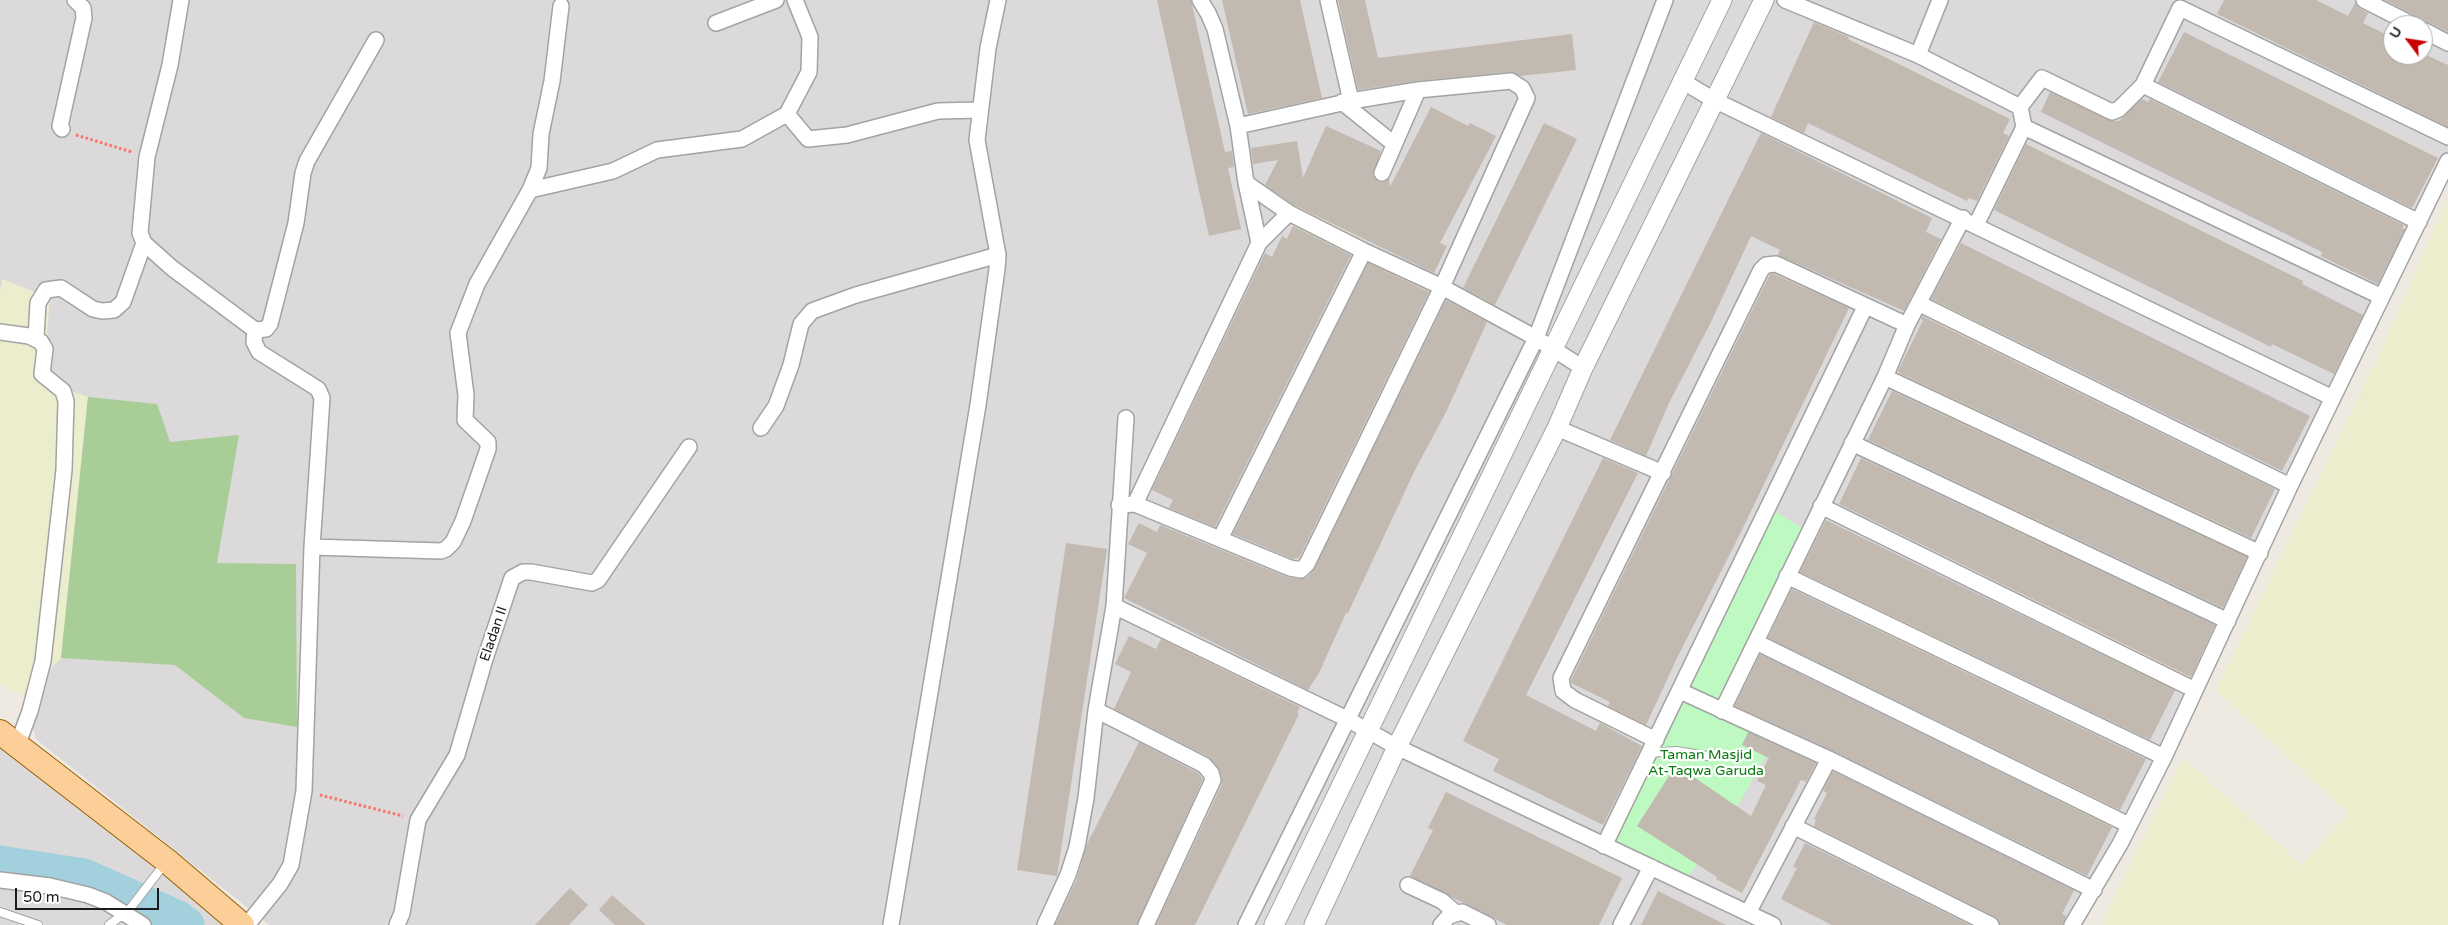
<!DOCTYPE html>
<html>
<head>
<meta charset="utf-8">
<style>
	body { margin:0 }
	#map { position:relative; width:2448px; height:925px; overflow:hidden; background:#eeeae2; font-family:"Varela Round",sans-serif }
	canvas { display:block }
	.north { position:absolute; left:2383px; top:15px; width:50px; height:50px; box-sizing:border-box; background:#fff; border:1px solid #a4a4a4; border-radius:50%; rotate:301deg; font-size:14px; font-weight:700; line-height:20px; text-align:center; color:#1c1c1c }
	.north::after { content:''; display:block; margin:auto; width:18px; height:22px; background:#c90004; clip-path:polygon(50% 0,100% 100%,50% 72%,0 100%) }
	.scale { position:absolute; left:15px; top:888px; width:144px; height:22px; box-sizing:border-box; border:2px solid #1c1c1c; border-top:0; padding-left:6px; font-size:15px; line-height:18px; white-space:nowrap; color:#1c1c1c; -webkit-text-stroke:4px #fff; paint-order:stroke }
</style>
</head>
<body>
<div id="map">
<canvas width="2448" height="925"></canvas>
<div class="north">U</div>
<div class="scale">50 m</div>
</div>
<script>
const c = document.querySelector('canvas').getContext('2d');
c.lineJoin = 'round';
function fill(path, color) { c.fillStyle = color; c.fill(path, 'evenodd'); }
const toPath = rows => new Path2D(rows.map(r => 'M' + r).join(''));
function trace(path, color, width, dash) { c.strokeStyle = color; c.lineWidth = width; c.lineCap = dash ? 'butt' : 'round'; c.setLineDash(dash || []); c.stroke(path); }
function write(font, color, halo, rows, align = 'center') {
  c.font = font + ' "Varela Round",sans-serif'; c.lineWidth = 4.5; c.setLineDash([]); c.textBaseline = 'middle'; c.strokeStyle = halo; c.fillStyle = color; for (const [text, x, y, turn = 0] of rows) {
    c.save(); c.translate(x, y); c.rotate((+turn || 0) * Math.PI / 180); c.textAlign = isNaN(turn) ? turn : align; if (halo) c.strokeText(text, 0, 0); c.fillText(text, 0, 0); c.restore();
  }
}
const residential = toPath([
	[0,0,2448,0,2448,155,2088,892,2067,925,269,925,36,739,23,695,61,658,0,376],
	[2393,25,2423,25,2423,55,2393,55],
	[0,743,226,925,0,925]
]);
const farmland = toPath([
	[2448,197,2448,925,2101,925,2183,758,2302,865,2348,813,2216,690,2385,342],
	[2,279,50,298,43,381,88,397,61,658,23,695,0,684,0,293]
]);
const forest = toPath([
	[88,397,157,404,170,442,239,435,217,563,296,564,297,727,244,718,175,665,61,658]
]);
const park = toPath([
	[1769,508,1806,530,1721,709,1681,688],
	[1683,696,1774,741,1739,804,1686,880,1614,843]
]);
const river = toPath([
	[0,863,84,876,178,918,187,925]
]);
const building = toPath([
	[1157,0,1191,0,1225,152,1232,151,1234,167,1228,168,1241,229,1209,236],
	[1222,0,1300,0,1322,98,1248,114],
	[1338,0,1365,0,1378,58,1572,34,1576,70,1520,76,1510,72,1417,81,1358,90],
	[2224,0,2316,0,2348,16,2355,3,2359,8,2368,13,2363,23,2393,38,2393,55,2426,55,2448,65,2448,127,2217,14],
	[2385,0,2448,0,2448,32,2419,18],
	[1814,22,1849,37,1848,39,2010,119,2003,133,2009,136,1977,201,1969,198,1967,201,1808,123,1804,133,1771,117],
	[2184,32,2438,158,2412,208,2158,82],
	[2050,92,2111,121,2119,121,2142,99,2148,102,2150,99,2404,225,2402,228,2405,229,2378,284,2321,256,2322,252,2041,112],
	[1431,107,1468,126,1470,123,1496,136,1440,243,1447,246,1434,273,1294,205,1265,185,1278,160,1253,164,1251,148,1297,141,1303,178,1326,126,1381,151,1373,175,1379,182,1384,182,1389,178,1390,187],
	[1544,123,1577,139,1495,305,1463,288],
	[1761,133,1932,218,1926,232,1941,239,1904,311,1778,255,1780,250,1751,236,1710,324,1669,403,1646,456,1610,440],
	[2026,144,2303,281,2302,284,2363,315,2334,374,2272,344,2271,347,1994,210],
	[1293,226,1351,255,1215,527,1169,508,1173,500,1152,490,1265,253,1272,257,1282,236,1287,239],
	[1961,243,2310,416,2282,471,1931,299],
	[1368,263,1429,292,1299,558,1293,559,1233,534],
	[1770,274,1774,274,1849,308,1738,538,1677,658,1646,725,1608,706,1610,702,1571,683,1571,680],
	[1446,300,1487,322,1446,412,1415,470,1348,613,1346,613,1319,673,1308,690,1124,598,1147,553,1128,544,1139,523,1157,532,1160,525,1287,577,1300,579,1308,577,1315,568],
	[1922,316,2275,489,2251,538,1901,374,1898,371,1923,320,1921,319],
	[1892,391,2247,557,2223,608,1870,441,1868,440],
	[1603,458,1638,473,1526,695,1596,731,1600,723,1642,746,1603,825,1493,771,1499,759,1463,741],
	[1861,458,2215,625,2191,677,1839,504],
	[1826,520,2175,690,2150,740,1800,572],
	[1066,543,1107,549,1057,876,1017,870],
	[1792,589,2146,759,2120,810,1768,638],
	[1129,636,1156,649,1161,639,1300,707,1297,713,1299,714,1195,925,1156,925,1222,784,1222,777,1218,767,1209,757,1114,709,1131,672,1115,664],
	[1760,654,2112,827,2087,876,1833,751,1735,706],
	[1748,732,1816,763,1806,782,1801,780,1742,893,1716,879,1717,877,1637,826,1676,765,1751,816,1766,785,1757,781,1769,758,1742,745],
	[1139,742,1198,773,1203,779,1137,925,1055,925,1077,879,1087,844],
	[1833,771,2074,890,2062,914,2066,916,2063,925,2000,925,1995,917,1814,826,1816,820,1814,819,1827,793,1823,791],
	[1446,792,1622,878,1599,925,1507,925,1410,876,1433,830,1428,828],
	[1805,843,1970,925,1832,925,1798,908,1781,899,1797,868,1793,867],
	[570,888,588,905,569,925,535,925],
	[1658,891,1726,925,1641,925],
	[612,895,646,925,615,925,599,910]
]);
const path = toPath([
	[76,135,132,152],
	[320,795,403,816]
]);
const service = toPath([
	[1650,753,1676,751,1707,756],
	[0,912,38,925],
	[109,925,129,910,166,862]
]);
const minor = toPath([
	[181,0,170,65,147,157,140,233,144,243,172,268,255,330,254,342,259,352,318,389,322,398,312,547,304,791,291,865,280,884,247,925],
	[795,0,810,37,809,72,787,114,808,139,847,135,938,111,980,110],
	[1200,0,1208,13,1215,29,1238,126,1246,183,1259,243],
	[1328,0,1351,101],
	[1785,0,1918,55,1940,0],
	[2364,0,2413,25],
	[716,23,776,0],
	[2423,30,2448,43],
	[1918,55,2020,107,2024,127,1976,225],
	[1682,81,1714,100,2333,398],
	[1342,102,1394,144],
	[2020,107,2042,78,2112,112,2119,109,2143,85],
	[2024,127,2382,297],
	[62,129,60,126,84,18,83,8,75,0],
	[1382,173,1418,90],
	[1246,183,1289,213],
	[530,190,613,171,657,150,742,139,787,114],
	[2419,222,2143,85,2180,8,2448,137],
	[1920,304,2290,486],
	[255,330,266,329,270,324,296,223,303,173,307,161,376,40],
	[0,332,29,336,41,342,45,349,42,374,63,391,66,401,64,470,43,661,30,711,17,746],
	[36,338,38,303,46,290,61,288,93,309,102,311,114,310,123,302,144,243],
	[1885,377,2260,553],
	[761,428,776,406,791,365,801,324,812,311,856,295,998,255],
	[1557,428,1663,473],
	[1852,443,2228,621],
	[1135,504,1290,568,1301,570,1307,564,1442,287,1527,98,1522,88,1511,81,1418,90,1351,101,1238,126],
	[1119,505,1135,504,1259,243,1289,213,1364,251,1442,287,1536,338,1583,368],
	[1821,506,2195,690],
	[1220,539,1364,251],
	[312,547,441,551,446,549,453,542,463,521,488,449,488,442,465,420,466,395,458,333,477,284,530,190,539,168,541,134,552,81,561,6],
	[1787,576,2164,757],
	[1114,606,1347,719,1397,747,1773,925],
	[1756,642,2129,825],
	[1680,691,1829,759,2094,890],
	[1096,710,1204,765,1211,773,1213,780,1146,925],
	[1722,711,1885,377,1907,325,1963,218],
	[1656,740,1575,700,1563,691,1561,678,1761,270,1766,265,1776,264,1907,325],
	[1793,826,1991,925],
	[1604,846,1865,307],
	[0,880,50,886,88,895,106,902,143,925],
	[1408,885,1442,901,1456,913],
	[1748,913,1829,759],
	[397,925,402,913,418,820,457,755,485,659,512,578,523,572,531,572,592,583,598,580,689,447],
	[891,925,978,405,997,269,998,255,977,140,988,48,998,0],
	[1045,925,1068,875,1077,847,1086,798,1096,710,1114,606,1126,418],
	[1246,925,1536,338,1665,0],
	[1441,925,1449,916,1462,912,1488,925],
	[1621,925,1651,867],
	[2072,925,2120,844,2164,757,2290,486,2448,161]
]);
const tertiary = toPath([
	[1274,925,1722,0],
	[1314,925,1397,747,1557,428,1583,368,1764,0]
]);
const primary = toPath([
	[0,732,167,861,242,925]
]);
const streetNames = [
	["Eladan II",494,634,-71]
];
const parkNames = [
	["Taman Masjid",1706,755],
	["At-Taqwa Garuda",1706,771]
];
fill(residential, '#dbd9d9');
fill(farmland, '#ebedcd');
fill(forest, '#a8cd97');
fill(park, '#bef9c1');
trace(river, '#a2d0dc', 35);
fill(building, '#c2b9b1');
trace(service, '#a3a3a3', 10);
trace(minor, '#a3a3a3', 18);
trace(tertiary, '#a3a3a3', 21);
trace(primary, '#956000', 26);
trace(path, '#f97367', 3, [2.5, 2.5]);
trace(service, '#fff', 8);
trace(minor, '#fff', 15);
trace(tertiary, '#fff', 19);
trace(primary, '#fccf99', 24);
write('14px', '#1c1c1c', '#fff', streetNames);
write('14px', '#0b7a12', '#fff', parkNames);
</script>
</body>
</html>
